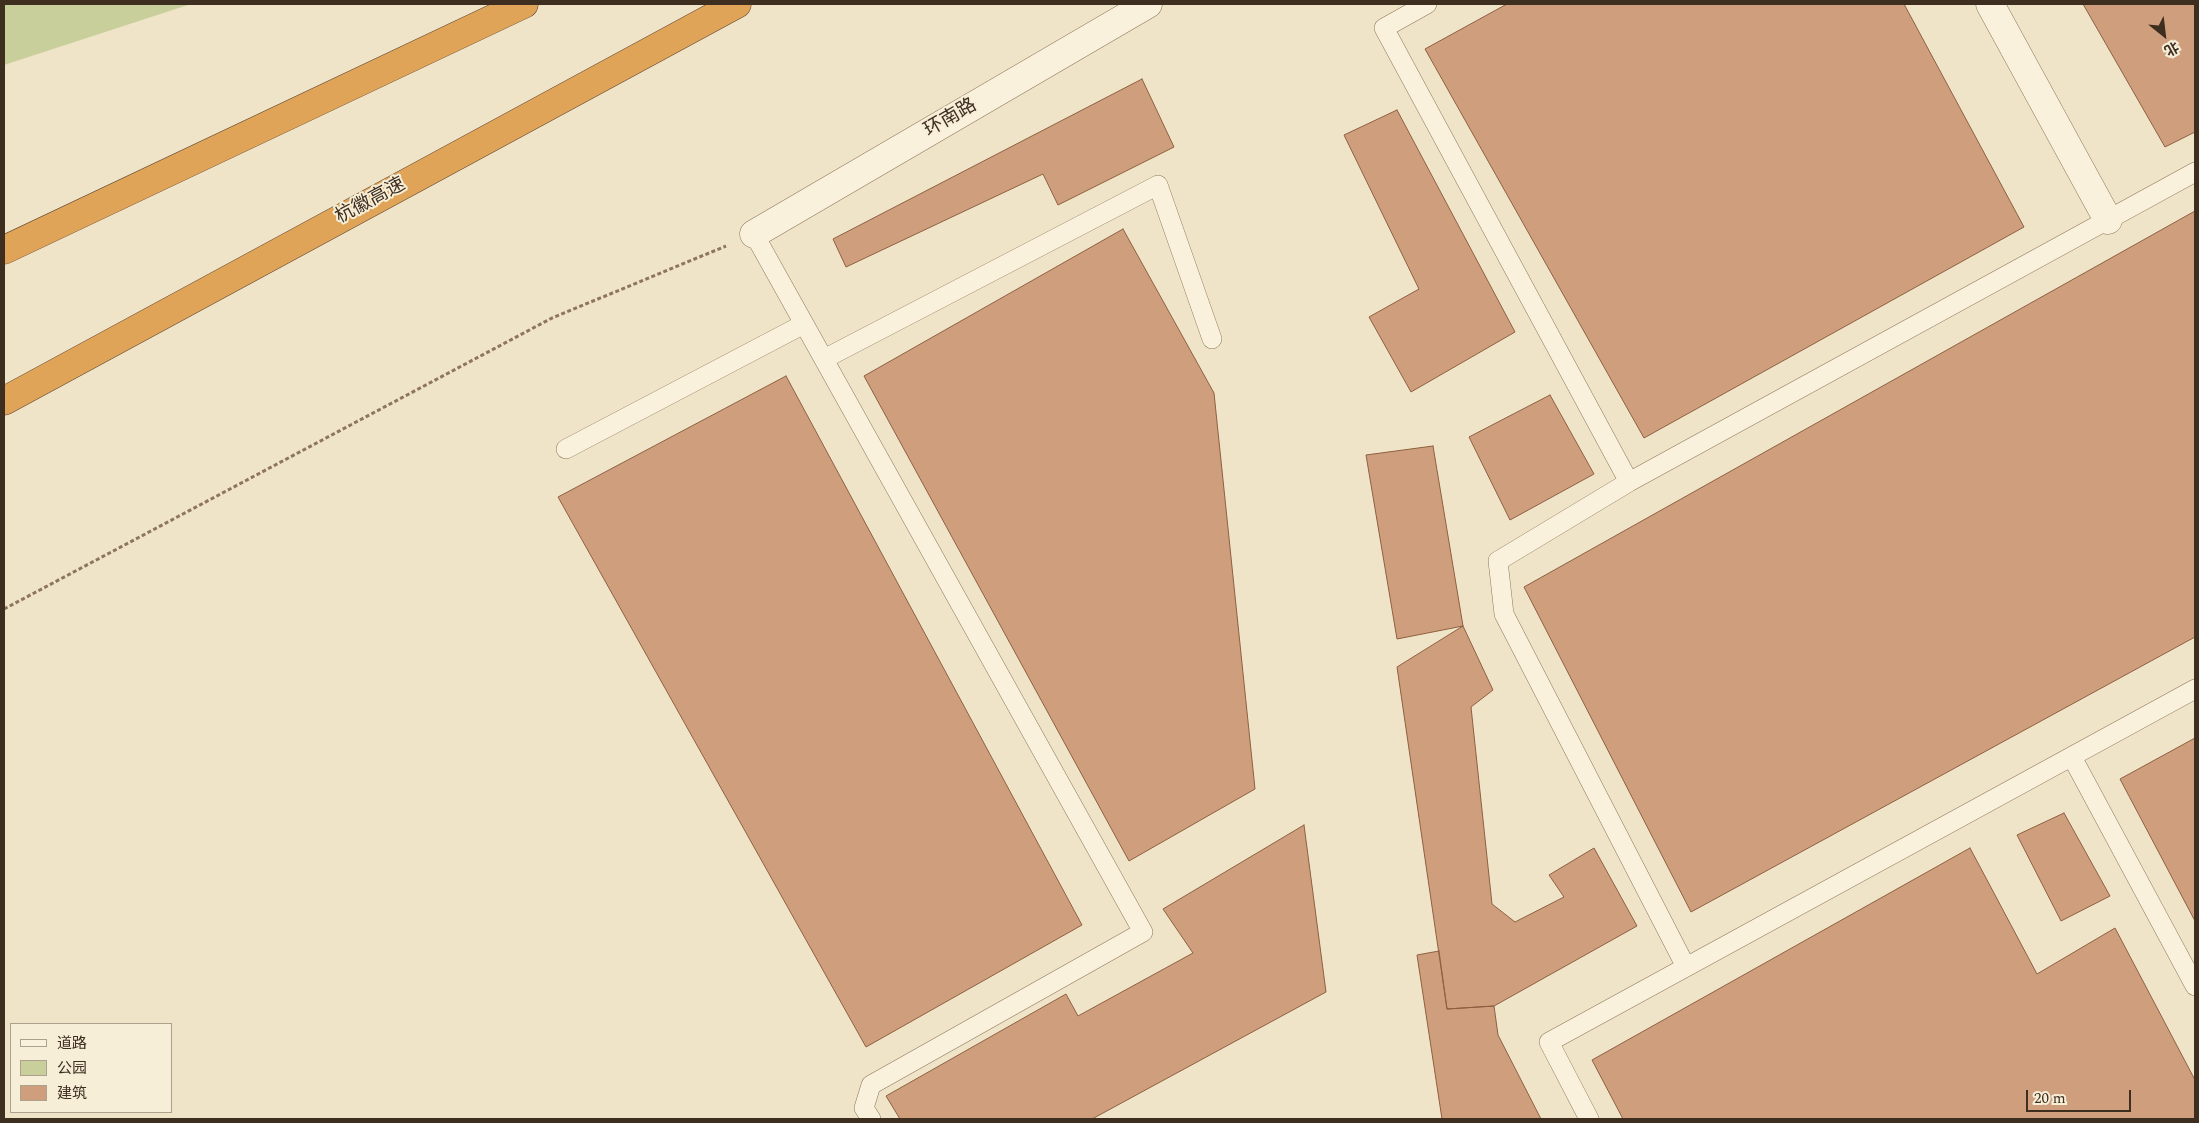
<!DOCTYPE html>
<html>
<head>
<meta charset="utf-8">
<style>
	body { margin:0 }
	#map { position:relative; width:2199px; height:1123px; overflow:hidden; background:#f0e4c8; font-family:Spectral,"Noto Sans SC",serif }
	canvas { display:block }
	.frame { position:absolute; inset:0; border:5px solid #3d2e20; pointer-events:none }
	.legend { position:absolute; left:10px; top:1023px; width:162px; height:90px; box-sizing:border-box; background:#f7eed8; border:1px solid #ada18e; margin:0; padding:6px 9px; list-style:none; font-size:15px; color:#3d2e20 }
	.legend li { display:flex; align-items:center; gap:10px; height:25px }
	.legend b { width:25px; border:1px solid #ada18e }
	.north { position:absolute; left:2139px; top:10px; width:50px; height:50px; -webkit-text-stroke:4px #f7eed8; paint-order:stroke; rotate:151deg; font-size:14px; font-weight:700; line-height:20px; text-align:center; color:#3d2e20 }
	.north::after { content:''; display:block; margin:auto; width:18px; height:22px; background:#3d2e20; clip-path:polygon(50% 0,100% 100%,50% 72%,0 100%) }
	.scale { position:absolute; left:2026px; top:1090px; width:105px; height:22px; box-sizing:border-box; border:2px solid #3d2e20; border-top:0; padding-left:6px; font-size:15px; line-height:18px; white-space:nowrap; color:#3d2e20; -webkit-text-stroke:4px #f7eed8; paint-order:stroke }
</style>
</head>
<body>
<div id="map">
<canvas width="2199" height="1123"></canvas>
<div class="frame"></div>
<ul class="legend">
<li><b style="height:6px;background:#faf1dc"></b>道路</li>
<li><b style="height:14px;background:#c9cf9b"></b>公园</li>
<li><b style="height:14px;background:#cf9f7d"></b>建筑</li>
</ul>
<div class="north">北</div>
<div class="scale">20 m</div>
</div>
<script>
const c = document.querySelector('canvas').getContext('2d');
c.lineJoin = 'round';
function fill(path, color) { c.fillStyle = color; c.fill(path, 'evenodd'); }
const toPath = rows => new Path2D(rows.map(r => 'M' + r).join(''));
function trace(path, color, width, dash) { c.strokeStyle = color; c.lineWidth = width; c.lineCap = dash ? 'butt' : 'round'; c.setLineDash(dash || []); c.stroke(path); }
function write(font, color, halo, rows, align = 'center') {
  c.font = font + ' Spectral,"Noto Sans SC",serif'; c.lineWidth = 4; c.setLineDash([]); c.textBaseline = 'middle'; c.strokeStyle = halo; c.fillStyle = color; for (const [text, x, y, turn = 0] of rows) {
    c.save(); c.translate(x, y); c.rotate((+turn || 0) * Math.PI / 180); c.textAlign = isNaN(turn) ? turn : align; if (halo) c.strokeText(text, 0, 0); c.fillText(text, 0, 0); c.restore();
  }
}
const green = toPath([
	[4,4,191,4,4,65]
]);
const building = toPath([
	[1507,4,1904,4,2024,227,1644,438,1425,49,1507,4],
	[2083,4,2195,4,2195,132,2165,147,2083,4],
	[1142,79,1174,147,1058,205,1043,174,846,267,833,239,1142,79],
	[1397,110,1515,332,1411,392,1369,317,1419,289,1344,135,1397,110],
	[2195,211,2195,637,1691,912,1524,587,2195,211],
	[1123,229,1214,393,1255,789,1129,861,864,376,1123,229],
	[786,376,1082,925,866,1047,558,497,786,376],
	[1550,395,1594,474,1510,520,1469,437,1550,395],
	[1433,446,1463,626,1397,639,1366,455,1433,446],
	[1463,626,1493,690,1471,707,1492,904,1515,922,1564,897,1549,875,1594,848,1637,926,1494,1006,1447,1009,1397,667,1463,626],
	[2195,738,2195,921,2120,779,2195,738],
	[2064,813,2110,896,2061,921,2017,835,2064,813],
	[1304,825,1326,992,1092,1119,900,1119,886,1096,1066,994,1078,1016,1193,953,1163,909,1304,825],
	[1970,848,2037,974,2115,928,2195,1080,2195,1119,1623,1119,1592,1060,1970,848],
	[1439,951,1447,1009,1494,1006,1498,1035,1541,1119,1442,1119,1417,955,1439,951]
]);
const path = toPath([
	[4,609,552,318,726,246]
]);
const service = toPath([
	[1427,4,1384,28,1629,482],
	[754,234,1143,932,871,1085,864,1108,871,1119],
	[824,359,1158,185,1212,339],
	[566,449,804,324],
	[2072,757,2195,986],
	[1686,967,1504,614,1498,561,1629,482,2195,172],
	[1589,1119,1549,1042,2195,689]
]);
const minor = toPath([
	[1990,4,2108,220]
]);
const tertiary = toPath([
	[754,234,1148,4]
]);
const motorway = toPath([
	[4,250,524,4],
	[4,401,737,4]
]);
const streetNames = [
	["环南路",951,119,-30],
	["杭徽高速",371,202,-28]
];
fill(green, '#c9cf9b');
fill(building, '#cf9f7d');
trace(building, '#8d5f41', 1);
trace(service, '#8d765c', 20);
trace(minor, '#8d765c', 29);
trace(tertiary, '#8d765c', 29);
trace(motorway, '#5b4430', 29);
trace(path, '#8d765c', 3, [4, 2.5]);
trace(service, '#faf1dc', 19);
trace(minor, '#faf1dc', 28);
trace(tertiary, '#faf1dc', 28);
trace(motorway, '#e0a458', 28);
write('19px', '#3d2e20', '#f7eed8', streetNames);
</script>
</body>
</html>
